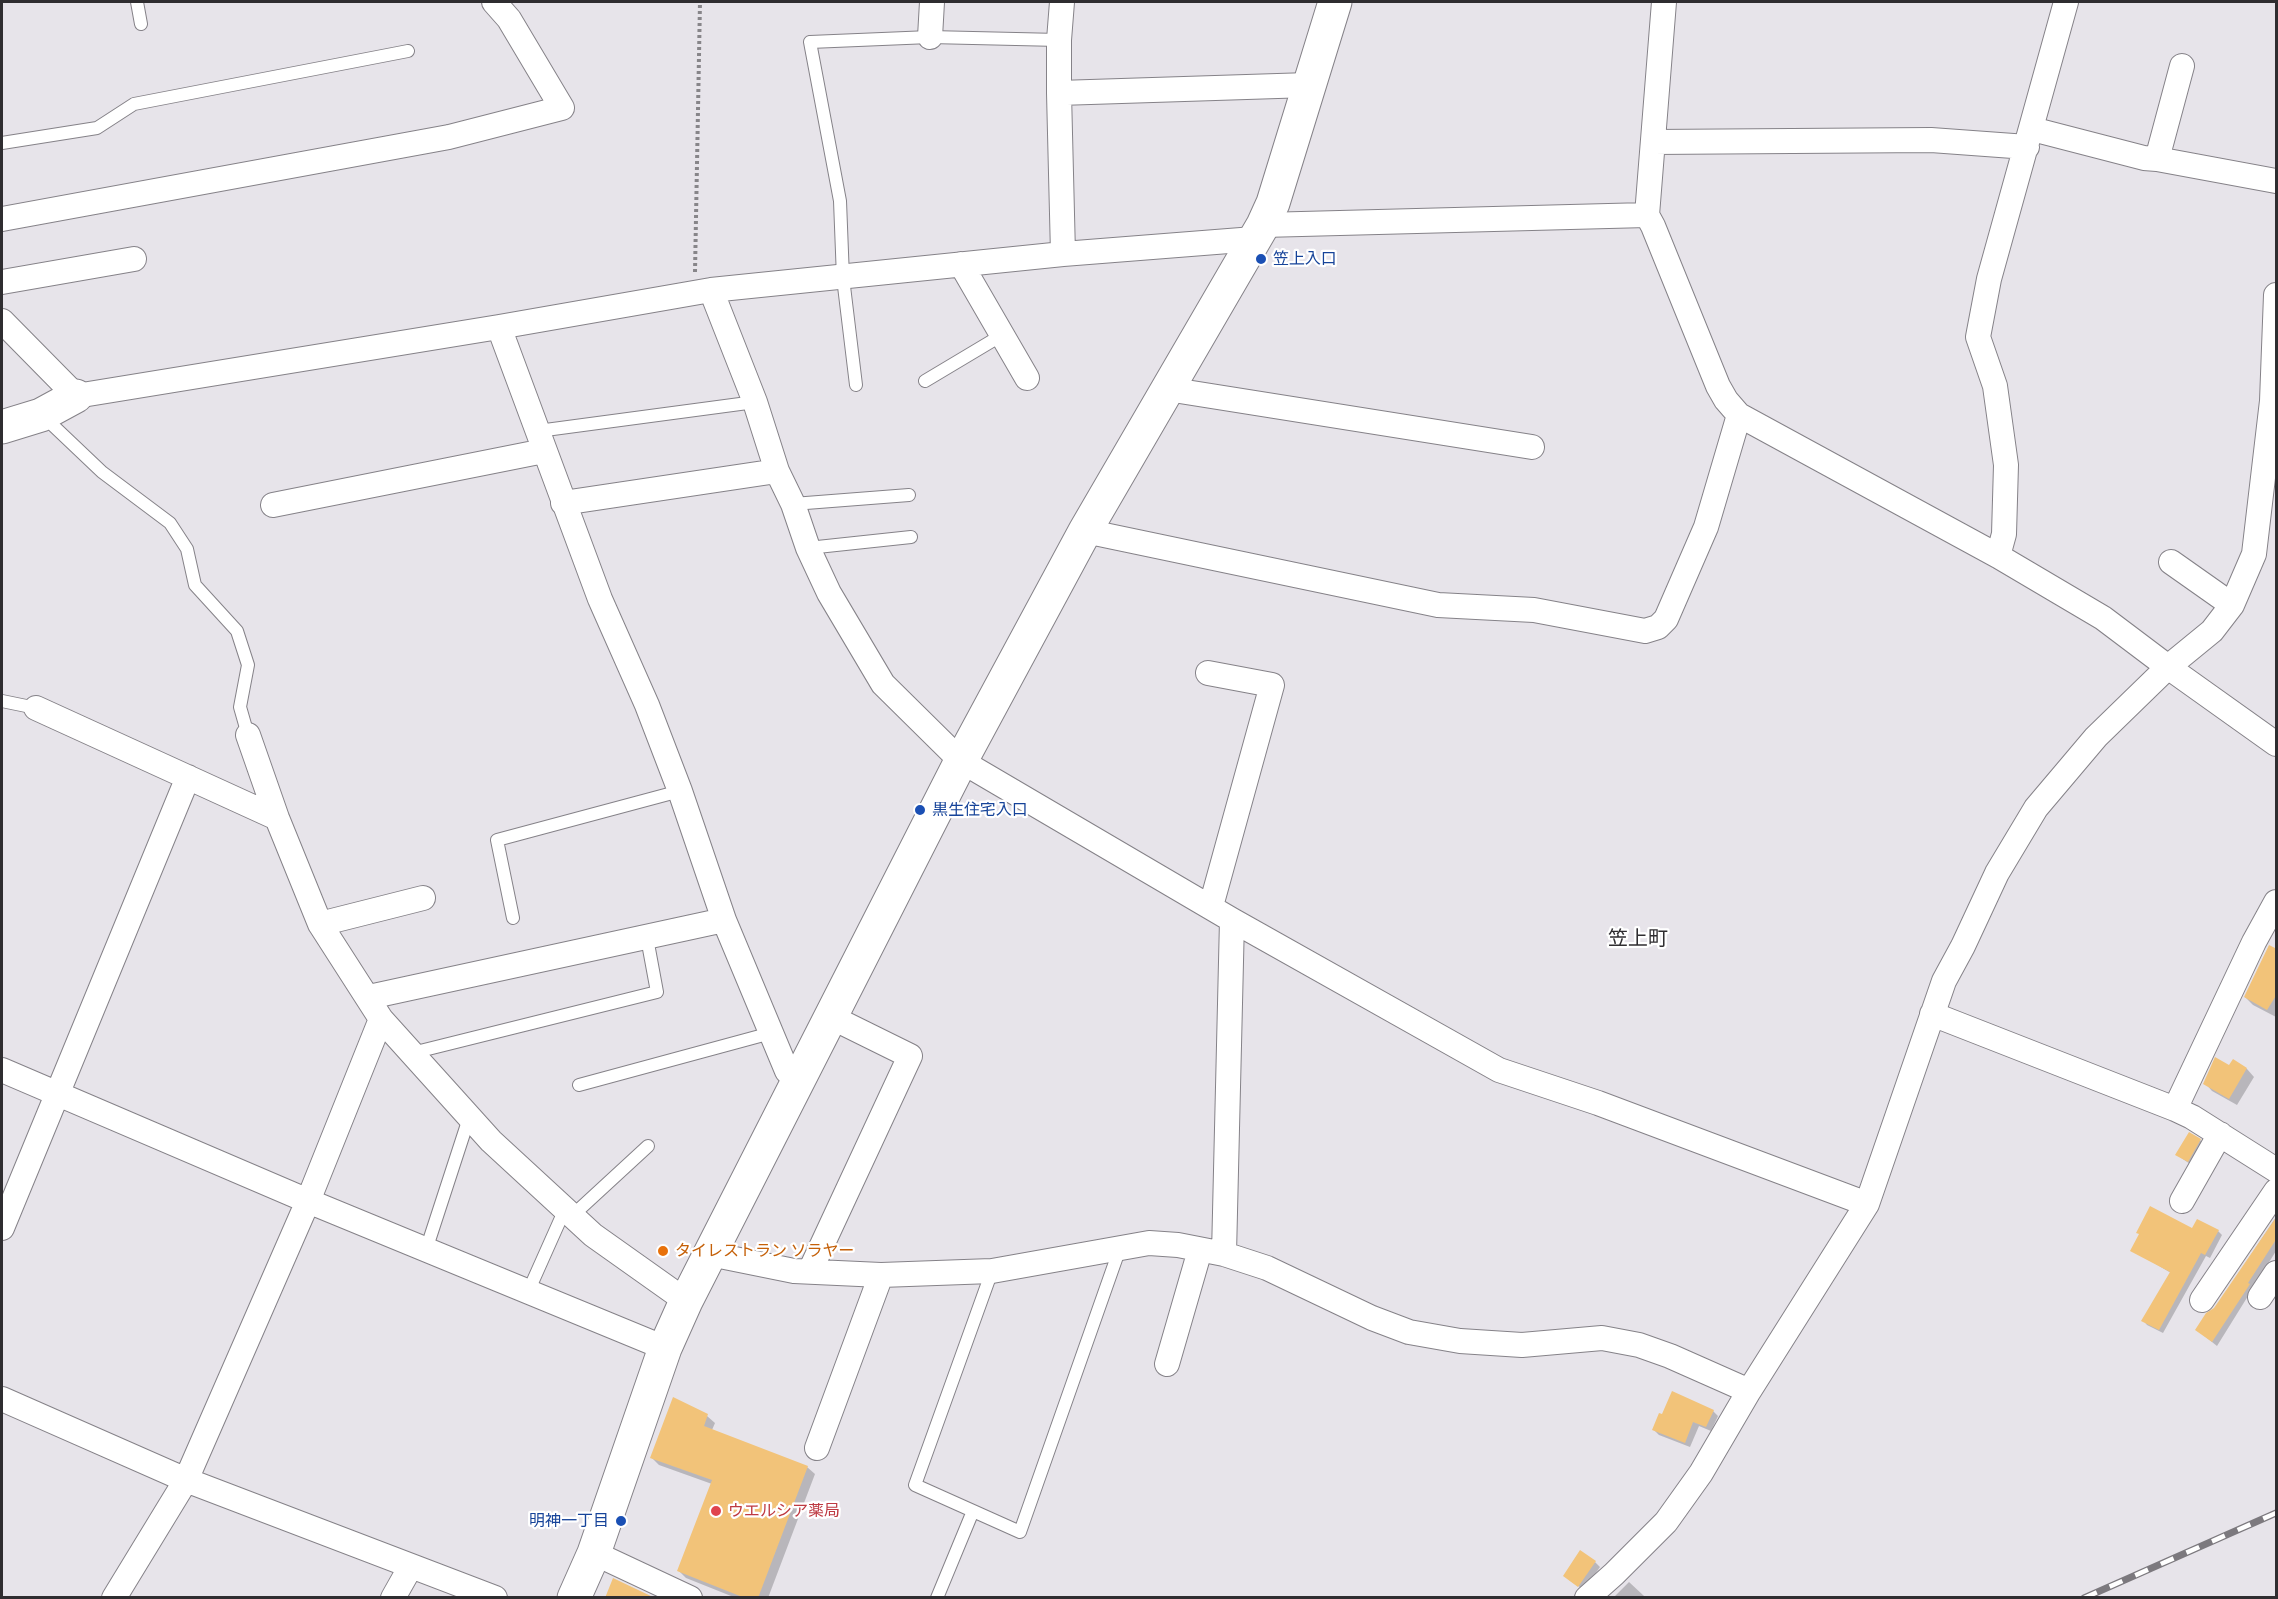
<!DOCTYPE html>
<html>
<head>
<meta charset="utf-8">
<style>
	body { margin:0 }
	#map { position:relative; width:2278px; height:1599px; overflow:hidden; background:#e7e4ea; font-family:Cabin,sans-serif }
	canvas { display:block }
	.frame { position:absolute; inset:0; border:3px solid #2f2d30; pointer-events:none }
</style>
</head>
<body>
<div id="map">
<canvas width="2278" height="1599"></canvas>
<div class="frame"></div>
</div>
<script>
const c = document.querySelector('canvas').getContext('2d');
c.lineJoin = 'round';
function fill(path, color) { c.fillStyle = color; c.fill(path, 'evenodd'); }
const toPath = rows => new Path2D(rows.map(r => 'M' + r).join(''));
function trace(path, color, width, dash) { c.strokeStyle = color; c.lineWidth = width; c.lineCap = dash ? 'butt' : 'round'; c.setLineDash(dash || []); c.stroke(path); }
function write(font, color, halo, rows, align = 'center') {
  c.font = font + ' Cabin,"Noto Sans JP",sans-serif'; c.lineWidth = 4.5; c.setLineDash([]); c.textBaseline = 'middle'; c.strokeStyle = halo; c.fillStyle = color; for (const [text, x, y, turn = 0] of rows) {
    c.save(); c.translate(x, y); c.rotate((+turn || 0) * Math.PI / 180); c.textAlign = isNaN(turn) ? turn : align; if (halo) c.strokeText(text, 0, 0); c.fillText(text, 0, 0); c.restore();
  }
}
const shadow = toPath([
	[2276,951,2276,1017,2253,1005,2245,997],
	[2233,1061,2247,1069,2254,1077,2237,1105,2212,1091,2205,1083,2229,1067],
	[2200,1140,2205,1145,2193,1166,2177,1155],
	[2276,1217,2276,1251,2217,1346,2197,1330,2215,1309],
	[2218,1231,2222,1235,2210,1258,2206,1256,2163,1333,2147,1325,2143,1320,2171,1273,2132,1250],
	[1713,1411,1718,1416,1711,1431,1699,1426,1690,1447,1659,1435,1654,1430],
	[707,1416,715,1423,712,1430,807,1467,815,1474,768,1598,736,1598,686,1578,679,1571,712,1484,659,1465,652,1458],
	[1595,1562,1600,1567,1584,1590,1569,1580],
	[1629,1582,1643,1595,1646,1598,1617,1598,1615,1596]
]);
const building = toPath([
	[2269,945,2277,949,2277,994,2267,1010,2244,997],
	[2215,1057,2229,1065,2233,1059,2247,1068,2229,1099,2203,1084],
	[2189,1132,2201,1139,2188,1162,2175,1155],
	[2150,1206,2192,1228,2197,1219,2219,1230,2205,1255,2201,1253,2159,1330,2141,1321,2170,1272,2130,1251,2139,1234,2136,1233],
	[2277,1216,2277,1238,2248,1283,2250,1284,2212,1342,2195,1330,2206,1313,2214,1308],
	[1672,1391,1714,1410,1706,1427,1693,1422,1685,1443,1652,1430,1659,1413,1662,1414],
	[673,1397,708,1414,704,1426,808,1466,758,1598,745,1598,677,1571,712,1480,650,1458],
	[1580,1550,1596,1561,1578,1587,1563,1576],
	[613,1578,655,1598,605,1598]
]);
const path = toPath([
	[695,272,700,2]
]);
const lane = toPath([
	[137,2,141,24],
	[2,143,97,128,134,104,408,51],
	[925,381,1002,335],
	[856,385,843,278,840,201,810,42,930,37,1059,40],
	[42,415,102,472,170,523,187,549,195,585,237,631,248,665,240,707,248,735],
	[538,431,755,402],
	[793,504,909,495],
	[808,548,911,537],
	[2,701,36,708],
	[513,918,497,840,680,791],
	[412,1053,657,992,647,938],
	[579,1085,771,1033],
	[572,1216,648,1146],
	[426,1250,469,1118],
	[992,1271,915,1485,1020,1532,1120,1248],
	[528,1292,565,1209],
	[937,1598,973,1511]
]);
const street = toPath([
	[1062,2,1059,40,1059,93,1063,254],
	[1664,2,1647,215,1653,226,1718,386,1726,400,1739,415,1998,556,2103,618,2168,667,2276,744],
	[930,37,932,2],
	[1059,93,1309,85],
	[2032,129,2144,158,2157,159,2276,181],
	[1653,142,1931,140,2027,147],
	[2157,159,2182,66],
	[2,219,449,137,562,108,509,19,494,2],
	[1263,225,1647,215],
	[961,264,1027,378],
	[2,282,134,259],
	[711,290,755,402,777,471,793,504,808,548,829,593,883,684,961,761,1232,920,1499,1070,1598,1103,1867,1204],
	[2,321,76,396,499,327,711,290,1063,254,1254,239],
	[499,327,600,599,647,705,680,791,724,920,787,1071,799,1083],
	[1167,389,1532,447],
	[563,503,777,471],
	[273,505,544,451],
	[1085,531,1438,605,1534,610,1645,631,1658,627,1666,619,1706,527,1739,415],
	[1998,556,2004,534,2006,465,1995,386,1978,337,1989,279,2066,2],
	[2171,562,2232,605],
	[1208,673,1272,685,1211,906],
	[36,708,277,818],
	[248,735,277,818,320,924,381,1019,491,1141,593,1235,686,1301],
	[320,924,423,898],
	[369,997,724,920],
	[1932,1014,2175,1109,2192,1117,2276,1170],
	[2,1070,308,1201,665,1348],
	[2175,1109,2254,942,2276,902],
	[2182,1201,2220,1134],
	[2,1228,188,777],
	[710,1254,794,1271,881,1275,992,1271,1149,1243,1178,1245,1224,1254,1267,1268,1372,1318,1409,1332,1460,1341,1522,1345,1602,1338,1639,1345,1670,1356,1749,1391],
	[1224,1254,1232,920],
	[810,1271,910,1056,831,1017],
	[2260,1297,2276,1273],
	[2202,1300,2276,1191],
	[1167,1364,1200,1250],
	[2,1399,186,1480,495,1598],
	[817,1448,881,1275],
	[594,1553,690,1598],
	[114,1598,186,1480,308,1201,381,1019],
	[393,1598,411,1566],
	[1587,1598,1614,1574,1666,1522,1701,1473,1749,1391,1867,1204,1944,981,1963,946,1997,873,2036,808,2096,737,2168,667,2212,631,2232,605,2254,554,2272,401,2276,295]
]);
const secondary = toPath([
	[2,427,41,415,76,396],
	[574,1598,594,1553,665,1348,686,1301,961,761,1085,531,1263,225,1273,203,1335,2]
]);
const rail = toPath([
	[2084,1598,2276,1513]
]);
const markers = [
	[1261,259,6,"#1a4fb4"],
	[920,810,6,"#1a4fb4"],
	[663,1251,6,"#e8710a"],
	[716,1511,6,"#e0444e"],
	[621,1521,6,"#1a4fb4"]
];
const transitNames = [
	["笠上入口",1273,259],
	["黒生住宅入口",932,810],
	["明神一丁目",609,1521,"right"]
];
const foodNames = [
	["タイレストラン ソラヤー",675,1251]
];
const healthNames = [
	["ウエルシア薬局",728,1511]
];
const quarterNames = [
	["笠上町",1638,939]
];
fill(shadow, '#0003');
fill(building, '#f2c379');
trace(lane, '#858288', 14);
trace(street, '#858288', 26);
trace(secondary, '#858288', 35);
trace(path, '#878589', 4, [3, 3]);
trace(lane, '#fff', 12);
trace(street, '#fff', 24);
trace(secondary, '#fff', 33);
trace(rail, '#7c797e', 7);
trace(rail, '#fff', 4.5, [14]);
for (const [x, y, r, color] of markers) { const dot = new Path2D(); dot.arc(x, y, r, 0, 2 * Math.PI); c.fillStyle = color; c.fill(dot); trace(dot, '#fff', 2); }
write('16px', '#164399', '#fff', transitNames, 'left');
write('16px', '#c56008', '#fff', foodNames, 'left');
write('16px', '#be3a42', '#fff', healthNames, 'left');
write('20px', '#2f2d30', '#fff', quarterNames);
</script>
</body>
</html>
